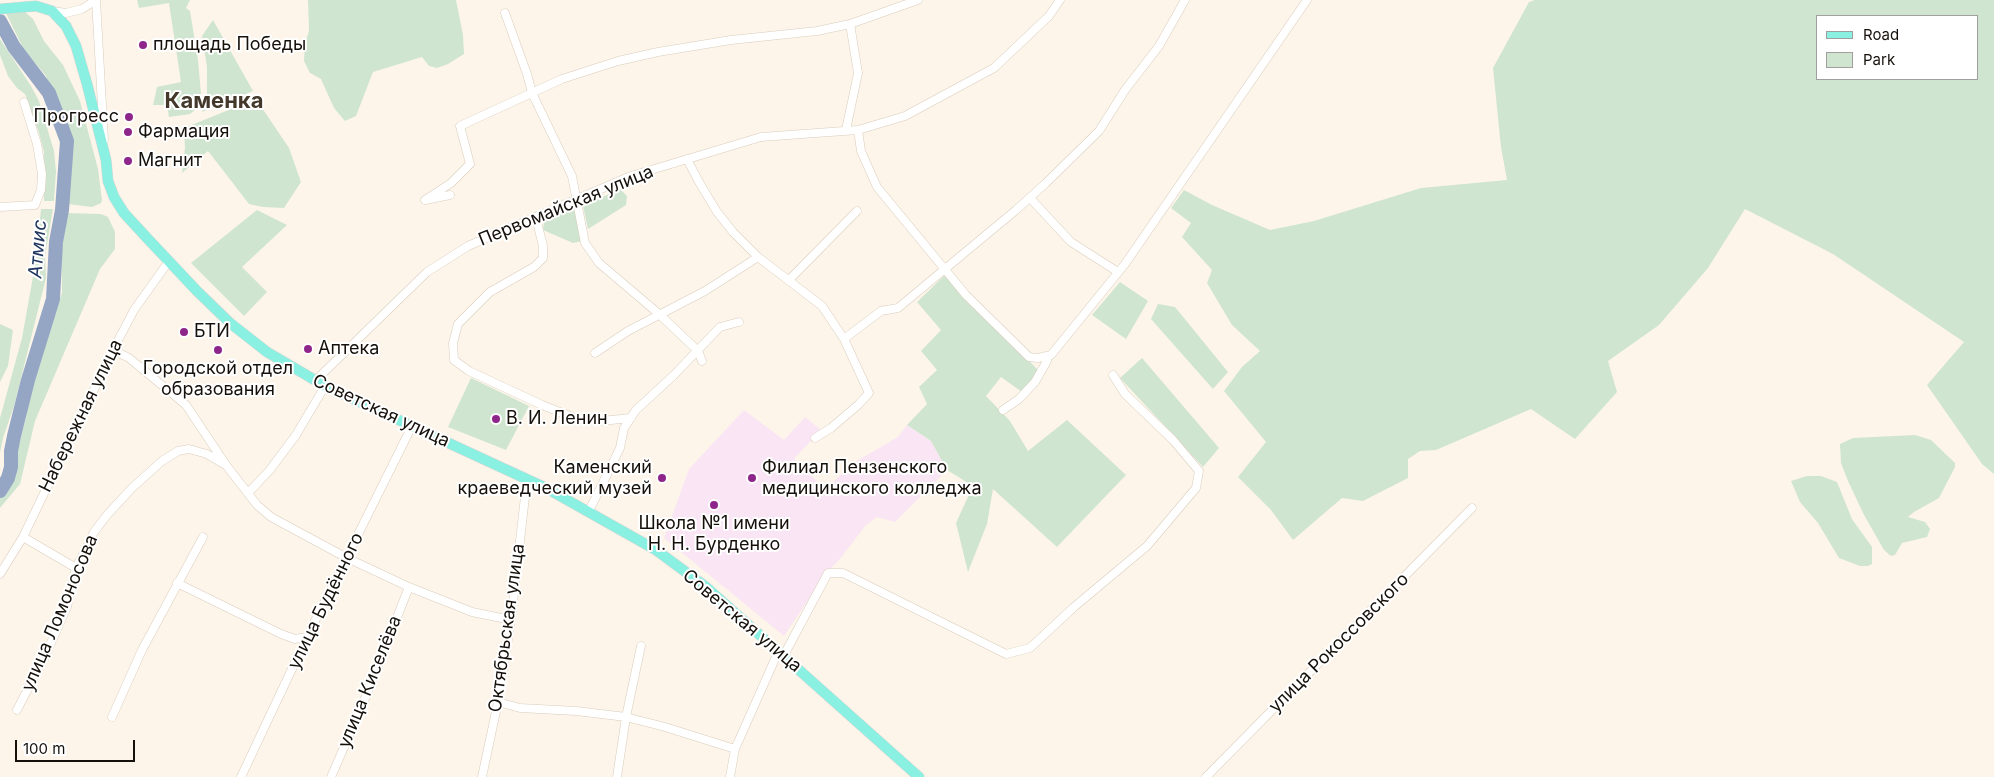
<!DOCTYPE html>
<html>
<head>
<meta charset="utf-8">
<style>
	body { margin:0 }
	#map { position:relative; width:1994px; height:777px; overflow:hidden; background:#fdf5ea; font-family:Inter,sans-serif }
	canvas { display:block }
	.legend { position:absolute; left:1816px; top:15px; width:162px; height:65px; box-sizing:border-box; background:#fff; border:1px solid #a19f9d; margin:0; padding:6px 9px; list-style:none; font-size:15px; color:#15100a }
	.legend li { display:flex; align-items:center; gap:10px; height:25px }
	.legend b { width:25px; border:1px solid #a19f9d }
	.scale { position:absolute; left:15px; top:740px; width:120px; height:22px; box-sizing:border-box; border:2px solid #15100a; border-top:0; padding-left:6px; font-size:15px; line-height:18px; white-space:nowrap; color:#15100a; -webkit-text-stroke:4px #fff; paint-order:stroke }
</style>
</head>
<body>
<div id="map">
<canvas width="1994" height="777"></canvas>
<ul class="legend">
<li><b style="height:6px;background:#8af1e2"></b>Road</li>
<li><b style="height:14px;background:#cfe5cf"></b>Park</li>
</ul>
<div class="scale">100 m</div>
</div>
<script>
const c = document.querySelector('canvas').getContext('2d');
c.lineJoin = 'round';
function fill(path, color) { c.fillStyle = color; c.fill(path, 'evenodd'); }
const toPath = rows => new Path2D(rows.map(r => 'M' + r).join(''));
function trace(path, color, width, dash) { c.strokeStyle = color; c.lineWidth = width; c.lineCap = dash ? 'butt' : 'round'; c.setLineDash(dash || []); c.stroke(path); }
function write(font, color, halo, rows, align = 'center') {
  c.font = font + ' Inter,sans-serif'; c.lineWidth = 4; c.setLineDash([]); c.textBaseline = 'middle'; c.strokeStyle = halo; c.fillStyle = color; for (const [text, x, y, turn = 0] of rows) {
    c.save(); c.translate(x, y); c.rotate((+turn || 0) * Math.PI / 180); c.textAlign = isNaN(turn) ? turn : align; if (halo) c.strokeText(text, 0, 0); c.fillText(text, 0, 0); c.restore();
  }
}
const education = toPath([
	[744,410,784,440,805,417,821,430,794,459,825,489,855,462,898,437,907,425,931,441,947,470,895,522,877,517,866,525,839,560,827,572,784,636,664,538,689,469]
]);
const green = toPath([
	[137,0,190,0,186,8,190,11,198,60,201,94,196,109,190,114,169,117,167,105,153,105,157,87,181,82,169,3,139,8],
	[308,0,456,0,463,35,464,54,448,64,437,68,429,66,422,57,373,72,356,116,345,121,334,108,321,79,310,73,304,61,305,43,309,31],
	[1535,0,1994,0,1994,474,1982,464,1927,385,1964,342,1833,254,1745,209,1708,268,1659,325,1608,361,1617,392,1575,439,1531,409,1436,450,1420,451,1408,459,1408,478,1363,501,1342,498,1293,540,1271,510,1238,477,1266,442,1224,391,1242,367,1260,351,1232,325,1207,283,1212,270,1182,237,1191,223,1171,208,1184,190,1212,205,1270,230,1314,221,1421,188,1507,180,1501,147,1493,68,1529,2],
	[1978,16,1978,79,1818,79,1818,16],
	[25,12,33,19,44,41,63,65,80,101,98,169,102,200,101,203,92,207,68,204,72,156,69,135,46,76,23,48,6,13],
	[213,20,253,91,202,112,207,100,207,67,202,36],
	[0,39,31,86,39,101,54,151,56,172,54,201,44,201,44,152,39,133,25,94,17,88,8,76,0,55],
	[256,99,289,148,301,182,284,208,263,207,249,204,208,151,182,173,185,148,184,128],
	[620,189,627,196,626,205,588,229,583,206],
	[575,207,582,241,573,243,543,230,544,222],
	[41,209,53,209,45,256,46,278,14,406,3,438,0,453,0,418,22,338,34,271],
	[257,210,287,225,242,267,267,292,244,316,191,263],
	[64,213,101,214,108,217,115,232,115,249,100,269,35,421,20,484,0,508,0,495,15,473,15,459,26,418,29,392,37,364,62,293,61,228],
	[945,275,1039,371,1022,392,1001,377,986,396,1010,421,1028,451,1067,420,1126,475,1057,547,993,489,987,524,968,572,956,523,973,486,947,470,931,441,907,425,927,404,919,387,937,370,921,351,941,330,917,302],
	[1120,282,1148,301,1126,339,1092,315],
	[1158,304,1175,307,1228,372,1213,389,1151,319],
	[0,324,13,330,8,366,0,382],
	[1142,358,1219,448,1203,467,1120,378],
	[471,378,529,406,506,450,448,427],
	[1915,435,1931,440,1955,463,1955,467,1939,498,1914,512,1908,517,1925,522,1930,529,1927,537,1902,543,1895,555,1891,556,1884,550,1864,515,1848,481,1841,463,1840,444,1853,438],
	[1807,476,1821,476,1837,482,1852,519,1872,547,1872,564,1868,566,1860,566,1839,558,1818,523,1800,502,1791,481]
]);
const river = toPath([
	[0,21,14,47,49,93,67,141,62,210,56,242,53,299,28,380,14,436,11,451,11,467,8,478,0,491]
]);
const minor = toPath([
	[96,0,104,140],
	[52,11,66,13,82,9,96,0],
	[505,13,527,74,532,93,572,176,585,243,599,263,659,314,698,351,702,361],
	[846,130,858,73,850,24],
	[858,130,861,151,877,187,966,295,1029,357,1038,358,1051,355,1125,264,1307,0],
	[687,159,699,182,717,212,733,232,758,257,822,306,844,339,869,393,858,405,831,428,815,438],
	[450,195,425,200,451,183,470,164,460,126,562,79,618,61,658,52,731,40,817,31,850,24,918,0],
	[1030,198,1071,242,1118,272],
	[0,207,35,205,41,190,42,174,37,144,24,102],
	[536,218,543,246,543,258,534,267,490,292,458,324,453,343,454,360,469,371,542,405,575,418,601,421,631,418],
	[789,280,857,211],
	[844,339,881,311,898,308,1016,210,1046,183,1099,131,1125,90,1159,46,1185,0],
	[113,350,129,358,186,405,226,465,257,505,271,517,347,558,409,587,472,612,511,620],
	[595,353,628,331,705,291,758,257],
	[316,380,427,272,468,246,631,176,761,137,858,130,905,116,994,68,1049,16,1060,0],
	[1003,410,1019,399,1035,382,1047,361,1047,356],
	[248,493,269,471,296,435,325,386],
	[589,511,620,448,624,428,636,410,674,375,720,327,739,322],
	[23,537,76,568],
	[0,574,23,537,113,350,134,310,169,261],
	[177,583,281,634,295,639,307,637],
	[784,655,828,573,843,573,1006,654,1030,648,1074,607,1147,546,1196,488,1199,471,1173,440,1125,394,1113,375],
	[498,702,520,708,576,711,626,717,665,727,735,749],
	[17,710,45,656,67,607,76,568,94,532,107,515,132,488,162,461,178,451,189,449,207,454,224,464],
	[112,717,142,650,203,537],
	[241,777,307,637,412,426],
	[331,777,362,706,409,587],
	[482,777,498,702,511,620,527,479],
	[617,777,626,717,641,646],
	[730,777,735,749,779,650],
	[1206,777,1472,508]
]);
const major = toPath([
	[0,9,36,6,52,11,66,26,76,46,87,84,106,160,108,181,114,197,124,213,147,238,197,291,230,323,267,352,325,386,546,488,656,550,706,587,919,777]
]);
const markers = [
	[143,45,5,"#8d258a"],
	[129,117,5,"#8d258a"],
	[128,132,5,"#8d258a"],
	[128,161,5,"#8d258a"],
	[184,332,5,"#8d258a"],
	[308,349,5,"#8d258a"],
	[218,350,5,"#8d258a"],
	[496,419,5,"#8d258a"],
	[662,478,5,"#8d258a"],
	[752,478,5,"#8d258a"],
	[714,505,5,"#8d258a"]
];
const poiNames = [
	["площадь Победы",153,45],
	["Прогресс",119,117,"right"],
	["Фармация",138,132],
	["Магнит",138,161],
	["БТИ",194,332],
	["Аптека",318,349],
	["Городской отдел",218,369,"center"],
	["образования",218,390,"center"],
	["В. И. Ленин",506,419],
	["Каменский",652,468,"right"],
	["краеведческий музей",652,489,"right"],
	["Филиал Пензенского",762,468],
	["медицинского колледжа",762,489],
	["Школа №1 имени",714,524,"center"],
	["Н. Н. Бурденко",714,545,"center"]
];
const streetNames = [
	["Первомайская улица",566,206,-22],
	["Советская улица",381,411,25],
	["Набережная улица",81,416,-64],
	["улица Будённого",326,601,-64],
	["улица Ломоносова",60,613,-67],
	["Советская улица",742,621,40],
	["Октябрьская улица",507,628,-82],
	["улица Рокоссовского",1339,643,-45],
	["улица Киселёва",370,682,-68]
];
const waterNames = [
	["Атмис",38,249,-85]
];
const districtNames = [
	["Каменка",214,101]
];
fill(education, '#fae5f4');
fill(green, '#cfe5cf');
trace(river, '#95a6c5', 14);
trace(minor, '#d9ccbb', 9);
trace(major, '#d5d4d3', 11);
trace(minor, '#fff', 8);
trace(major, '#8af1e2', 10);
for (const [x, y, r, color] of markers) { const dot = new Path2D(); dot.arc(x, y, r, 0, 2 * Math.PI); c.fillStyle = color; c.fill(dot); trace(dot, '#fff', 2); }
write('18px', '#15100a', '#fff', poiNames, 'left');
write('18px', '#15100a', '#fff', streetNames);
write('italic 19px', '#213760', '#fff', waterNames);
write('bold 22px', '#43382a', '#fff', districtNames);
</script>
</body>
</html>
